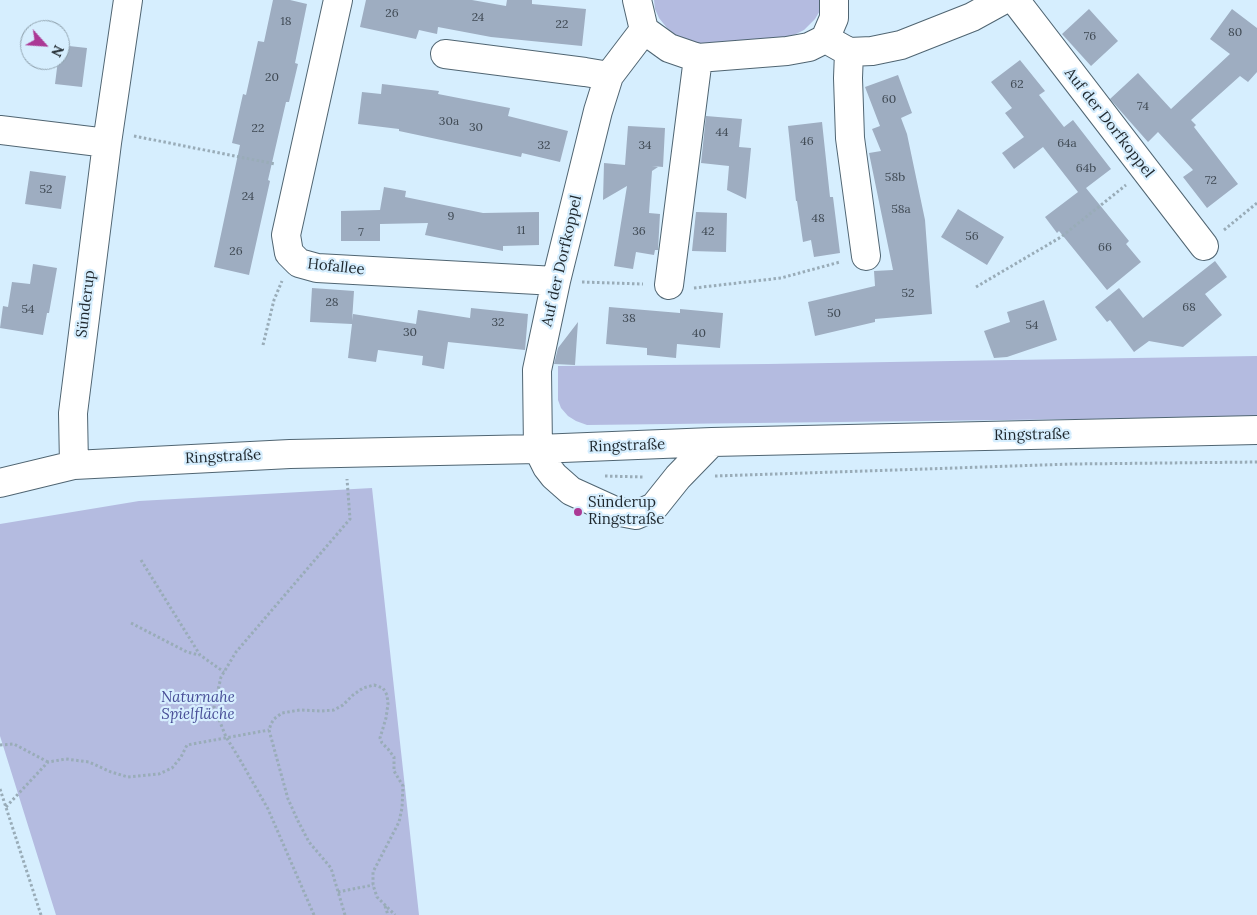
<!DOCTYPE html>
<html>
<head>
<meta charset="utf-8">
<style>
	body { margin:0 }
	#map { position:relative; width:1257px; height:915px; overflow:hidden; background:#d6eefe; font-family:Lora,serif }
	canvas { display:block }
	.north { position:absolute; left:20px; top:20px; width:50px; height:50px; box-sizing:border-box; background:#d6eefe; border:1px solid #8d9fab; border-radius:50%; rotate:116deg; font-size:14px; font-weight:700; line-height:20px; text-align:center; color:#1f282e }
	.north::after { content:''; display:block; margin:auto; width:18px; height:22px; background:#ab3995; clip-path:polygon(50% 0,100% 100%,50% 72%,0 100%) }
</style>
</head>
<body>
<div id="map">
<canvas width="1257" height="915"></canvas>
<div class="north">N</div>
</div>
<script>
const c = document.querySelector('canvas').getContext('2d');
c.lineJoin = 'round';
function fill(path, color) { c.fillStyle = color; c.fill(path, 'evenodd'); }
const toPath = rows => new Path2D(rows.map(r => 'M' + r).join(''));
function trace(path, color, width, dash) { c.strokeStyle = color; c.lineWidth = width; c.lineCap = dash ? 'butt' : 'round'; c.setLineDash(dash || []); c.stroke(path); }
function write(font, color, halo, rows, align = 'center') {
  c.font = font + ' Lora,serif'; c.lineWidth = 4.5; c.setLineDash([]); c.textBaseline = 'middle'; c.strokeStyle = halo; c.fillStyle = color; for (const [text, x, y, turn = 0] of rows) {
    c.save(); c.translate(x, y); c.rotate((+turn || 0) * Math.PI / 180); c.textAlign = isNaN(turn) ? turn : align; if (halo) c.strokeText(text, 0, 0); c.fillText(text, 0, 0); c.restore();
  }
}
const green = toPath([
	[654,0,824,0,821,9,815,19,804,30,790,37,772,39,700,45,688,42,677,36,667,28,659,18,655,9],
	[1257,356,1257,417,587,425,576,421,568,416,561,408,558,400,558,366,768,364],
	[372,488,419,915,56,915,0,736,0,524,139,501]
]);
const building = toPath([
	[273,0,290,0,307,4,295,63,298,64,289,102,286,102,268,180,270,181,249,275,214,267,240,145,232,143,243,94,246,95,258,41,264,42],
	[366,0,472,0,506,6,507,0,532,0,532,4,586,9,582,46,491,37,438,27,437,34,419,30,416,39,360,27],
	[1089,9,1118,41,1091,66,1062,34],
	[1232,9,1257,28,1257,72,1248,82,1240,76,1191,120,1196,125,1194,127,1238,184,1207,208,1183,177,1193,170,1158,132,1148,142,1110,99,1138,73,1171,109,1230,54,1210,39],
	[60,45,87,48,82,87,55,84,58,60,60,60],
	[1020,60,1045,91,1039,95,1064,127,1073,120,1111,169,1086,188,1129,241,1126,244,1141,262,1107,290,1059,231,1057,233,1045,217,1078,192,1043,147,1014,169,1002,153,1024,137,1005,113,1012,108,991,82],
	[898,75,912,113,901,118,907,134,925,220,932,314,875,319,875,322,815,336,808,302,875,286,874,271,893,270,869,153,881,151,872,129,880,126,865,87],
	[382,84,439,91,438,94,510,108,508,116,568,131,560,162,522,153,521,157,399,131,399,129,358,124,362,92,381,94],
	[706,116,742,119,739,147,751,148,746,199,727,190,729,166,701,163],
	[822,122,830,197,833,197,840,253,814,257,811,240,803,242,797,201,796,201,788,126],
	[628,126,665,128,663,167,652,166,658,167,652,171,649,213,660,214,658,250,655,250,654,255,636,252,633,269,614,266,627,186,603,200,604,163,625,165],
	[30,171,66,176,61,209,25,204],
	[384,187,406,191,405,197,483,213,539,212,539,245,503,246,503,251,425,235,428,223,380,224,380,241,341,241,341,211,380,210],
	[958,209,1004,237,987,265,941,237],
	[696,212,727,213,726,252,692,251],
	[1215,261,1227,277,1205,294,1222,315,1183,347,1149,341,1134,352,1110,320,1107,322,1095,307,1119,288,1143,318],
	[33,264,57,268,49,313,47,313,43,335,0,328,3,306,8,307,12,282,30,284],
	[312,288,354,291,352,321,353,314,416,324,418,310,470,318,471,308,528,314,525,350,448,342,444,369,422,365,423,356,378,350,376,362,348,358,352,324,310,322],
	[1044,300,1057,340,1007,357,994,358,984,331,1010,322,1007,312],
	[609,307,680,313,680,309,723,313,720,348,677,344,676,358,647,355,647,348,606,344],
	[578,322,575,365,554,364,558,348]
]);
const path = toPath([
	[134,136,275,164],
	[1224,230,1257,203],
	[582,282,643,284],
	[976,287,1061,237,1126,185],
	[694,288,781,278,840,262],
	[263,345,274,300,282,281],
	[605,476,644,477],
	[715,476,1073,464,1257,462],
	[141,560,200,655,224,672],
	[131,623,187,652,199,655],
	[0,745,14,744,48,762],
	[0,789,41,915],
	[6,807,48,762,66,759,89,762,111,772,128,777,159,774,172,768,181,757,187,745,269,730],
	[338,892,373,885],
	[385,906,388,915],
	[314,915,268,809,239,758,226,737,214,707,221,677,236,652,350,519,347,479],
	[345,915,331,868,309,842,298,821,288,799,269,730,271,724,274,719,282,713,300,710,322,711,334,710,343,705,353,695,363,688,374,685,383,688,387,695,388,704,386,718,380,738,382,743,388,749,394,757,394,771,403,786,402,808,399,822,373,872,373,885,377,897,395,915]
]);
const minor = toPath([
	[338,0,286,235,289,253,299,263,317,268,556,281],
	[637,0,644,30,669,48,698,58,787,51,809,47,825,39,834,18,834,0],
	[1015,0,1204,246],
	[644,30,609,76,598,111,556,281,537,370,538,449,547,467,554,476,571,491,615,511,636,515,654,507,678,477,712,442],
	[833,43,849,52,872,51,901,45,972,17,1003,0],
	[849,52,848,78,850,138,866,256],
	[445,54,585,72,609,76],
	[0,130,107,143],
	[669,285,698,58],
	[74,465,73,413,107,143,128,0],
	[0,483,74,465,290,454,538,449,712,442,1257,430]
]);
const markers = [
	[578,512,5,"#ab3995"]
];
const numberNames = [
	["26",392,14],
	["24",478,18],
	["18",286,22],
	["22",562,25],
	["80",1235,33],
	["76",1090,37],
	["20",272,78],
	["62",1017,85],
	["60",889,100],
	["74",1143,107],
	["30a",449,122],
	["30",476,128],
	["22",258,129],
	["44",722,133],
	["46",807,142],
	["64a",1067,144],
	["32",544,146],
	["34",645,146],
	["64b",1086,169],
	["58b",895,178],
	["72",1211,181],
	["52",46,190],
	["24",248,197],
	["58a",901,210],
	["9",451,217],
	["48",818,219],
	["11",521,231],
	["36",639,232],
	["42",708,232],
	["7",361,233],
	["56",972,237],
	["66",1105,248],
	["26",236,252],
	["52",908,294],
	["28",332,303],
	["68",1189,308],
	["54",28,310],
	["50",834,314],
	["38",629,319],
	["32",498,323],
	["54",1032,326],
	["30",410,333],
	["40",699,334]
];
const streetNames = [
	["Auf der Dorfkoppel",1109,123,52],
	["Auf der Dorfkoppel",562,261,-77],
	["Hofallee",336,267,6],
	["Sünderup",86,304,-83],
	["Ringstraße",1032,435,-1],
	["Ringstraße",627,446,-2],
	["Ringstraße",223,457,-3]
];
const poiNames = [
	["Sünderup",588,503],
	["Ringstraße",588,520]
];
const parkNames = [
	["Naturnahe",198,698],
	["Spielfläche",198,715]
];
fill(green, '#b4bbe0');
fill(building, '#9eadc1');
trace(minor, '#506572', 30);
trace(path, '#99acb8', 3, [2.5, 2.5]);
trace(minor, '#fff', 28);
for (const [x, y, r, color] of markers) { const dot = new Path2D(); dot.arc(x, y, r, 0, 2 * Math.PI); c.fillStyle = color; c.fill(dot); trace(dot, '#d6eefe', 2); }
write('12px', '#3f4953', null, numberNames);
write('15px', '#1f282e', '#d6eefe', streetNames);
write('15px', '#1f282e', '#d6eefe', poiNames, 'left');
write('italic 15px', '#474d96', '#d6eefe', parkNames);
</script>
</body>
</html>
